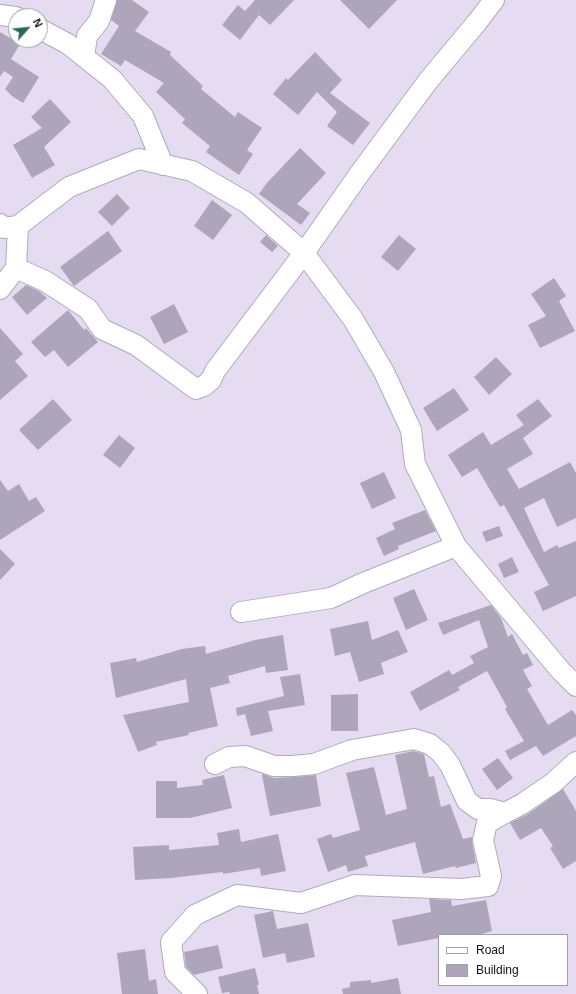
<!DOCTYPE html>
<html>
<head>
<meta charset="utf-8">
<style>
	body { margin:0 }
	#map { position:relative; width:576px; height:994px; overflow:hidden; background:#e5dcf2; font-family:Helvetica,sans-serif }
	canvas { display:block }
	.legend { position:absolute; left:438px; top:934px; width:130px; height:52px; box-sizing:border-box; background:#fff; border:1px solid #a1a0a3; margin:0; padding:5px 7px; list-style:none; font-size:12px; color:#131118 }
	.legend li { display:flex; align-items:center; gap:8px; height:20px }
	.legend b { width:20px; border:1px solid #a1a0a3 }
	.north { position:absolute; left:8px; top:8px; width:40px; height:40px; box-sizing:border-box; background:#fff; border:1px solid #a1a0a3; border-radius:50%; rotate:63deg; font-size:11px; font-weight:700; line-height:16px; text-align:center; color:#131118 }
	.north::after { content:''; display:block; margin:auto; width:14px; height:18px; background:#26695b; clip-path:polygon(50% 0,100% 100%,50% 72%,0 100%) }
</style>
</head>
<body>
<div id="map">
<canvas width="576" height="994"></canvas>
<ul class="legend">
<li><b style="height:5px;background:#fff"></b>Road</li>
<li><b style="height:11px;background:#ada5ba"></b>Building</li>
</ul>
<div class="north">N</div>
</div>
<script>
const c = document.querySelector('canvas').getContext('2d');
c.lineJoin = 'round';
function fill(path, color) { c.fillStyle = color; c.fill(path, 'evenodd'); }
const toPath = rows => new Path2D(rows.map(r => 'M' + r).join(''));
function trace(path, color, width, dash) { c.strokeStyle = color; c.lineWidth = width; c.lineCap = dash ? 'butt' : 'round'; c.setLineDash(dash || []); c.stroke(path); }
const building = toPath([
	[117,0,132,0,149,12,135,31,171,52,170,55,203,86,201,89,235,117,238,112,262,128,247,150,253,154,239,175,206,152,210,146,182,123,185,119,156,92,164,83,125,60,121,66,101,54,119,26,111,20],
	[255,0,294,0,270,25,259,15,240,40,222,25,238,5,245,11],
	[340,0,397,0,369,29],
	[0,32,20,44,11,59,39,77,23,103,12,96,5,89,13,77,4,71,0,77],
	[315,52,342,80,330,93,370,123,353,145,327,126,337,112,317,92,298,115,273,94,286,78,288,80],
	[50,99,71,122,44,147,55,165,32,178,13,145,42,128,31,117],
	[300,148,326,173,297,204,310,213,301,225,259,194,266,184],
	[117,194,130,208,112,226,98,212],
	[212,200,232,215,213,240,194,226],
	[108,231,122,251,74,286,60,267],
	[266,235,278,246,272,252,260,242],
	[399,235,416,249,398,271,381,257],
	[554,278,566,296,559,301,575,331,540,348,528,325,546,316,531,294],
	[26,285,39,291,47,298,27,315,12,297],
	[174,304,188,332,164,344,150,317],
	[68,310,84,330,86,328,98,342,68,367,54,350,45,357,31,342],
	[0,328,23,354,15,361,28,376,0,400],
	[496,357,512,374,489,395,474,377],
	[454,388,469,410,437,431,423,408],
	[53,399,72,420,38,450,19,430],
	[538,399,552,416,523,438,533,454,507,469,519,489,570,462,576,473,576,518,557,527,544,498,524,508,544,552,557,545,559,548,576,541,576,596,543,611,534,592,549,585,504,505,500,507,477,468,462,477,448,455,483,432,491,445,524,425,516,415],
	[119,435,135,448,120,468,103,455],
	[384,472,396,498,372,509,360,483],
	[0,480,8,491,19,484,29,501,36,497,45,511,0,540],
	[425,510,436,531,398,546,399,549,384,556,376,538,395,529,392,523],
	[499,526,503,536,486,542,482,532],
	[0,549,15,564,0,580],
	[512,557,519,572,504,578,498,564],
	[414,589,428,620,406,630,393,598],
	[491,605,501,618,508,637,512,634,523,655,527,653,533,665,523,670,532,686,527,689,548,725,572,710,576,715,576,736,543,756,536,746,510,760,505,751,524,741,505,709,507,707,487,671,458,687,460,690,420,711,410,692,449,670,452,675,474,663,470,656,488,647,479,620,443,635,438,623],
	[368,621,372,640,398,630,408,652,381,663,384,674,359,682,350,652,335,656,330,629],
	[283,635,288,670,266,673,265,666,228,676,230,683,210,688,218,726,188,733,189,735,156,742,157,745,138,752,123,715,189,702,186,679,116,698,110,663,136,658,137,662,182,649,205,646,206,654,255,640],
	[300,674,305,705,268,711,273,731,251,736,245,714,237,716,236,708,284,696,280,677],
	[358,694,358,731,331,731,331,695],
	[413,751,424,754,429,777,434,776,441,807,450,804,463,839,472,837,472,842,476,863,456,868,455,866,423,874,415,842,365,856,368,866,348,872,346,865,328,872,317,839,331,834,333,838,360,830,346,773,374,767,386,815,407,809,395,755],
	[498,758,513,778,497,790,482,769],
	[263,774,274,778,294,777,316,775,321,806,270,816,262,775],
	[224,775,232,808,190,818,156,818,156,781,177,781,177,788,203,785,202,780],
	[563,789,576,811,576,861,563,869,550,848,553,846,541,828,520,840,510,823,528,814],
	[239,829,241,842,278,834,286,871,261,876,260,868,223,874,223,872,171,878,135,880,133,847,169,845,169,850,219,845,217,833],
	[429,899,451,900,452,906,486,900,492,931,478,935,439,935,439,938,398,946,392,920,431,912],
	[273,911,277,929,308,923,315,957,287,963,285,953,263,958,254,915],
	[218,945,223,968,194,975,186,967,184,952],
	[145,949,149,981,156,979,158,994,122,994,117,953],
	[255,968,259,985,257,985,259,994,230,994,229,992,222,993,218,977],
	[398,978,401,994,343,994,342,989,350,987,350,982,371,980,371,983]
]);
const minor = toPath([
	[0,15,16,17],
	[40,29,68,44,112,79,143,116,163,165],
	[84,57,87,36,99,21,106,0],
	[0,224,4,228,18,226],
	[16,268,45,281,88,309,102,329,136,345,196,389,204,386,211,380,215,371,304,253,360,173,428,81,478,21,494,0],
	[0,289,16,268,18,226,69,187,139,159,192,171,247,203,304,253,353,319,384,372,411,430,415,464,456,546,561,671,576,686],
	[241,612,331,598,361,584,456,546],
	[215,764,229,757,245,756,274,766,293,766,314,764,352,750,414,739,430,744,441,753,450,765,467,801,478,809,491,809,505,813,522,804,553,783,576,762],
	[197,994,175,972,171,942,195,915,237,895,301,903,355,885,461,889,488,886,491,876,483,840,487,823,505,813]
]);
fill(building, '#ada5ba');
trace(minor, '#b1a9be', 22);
trace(minor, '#fff', 20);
</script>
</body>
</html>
